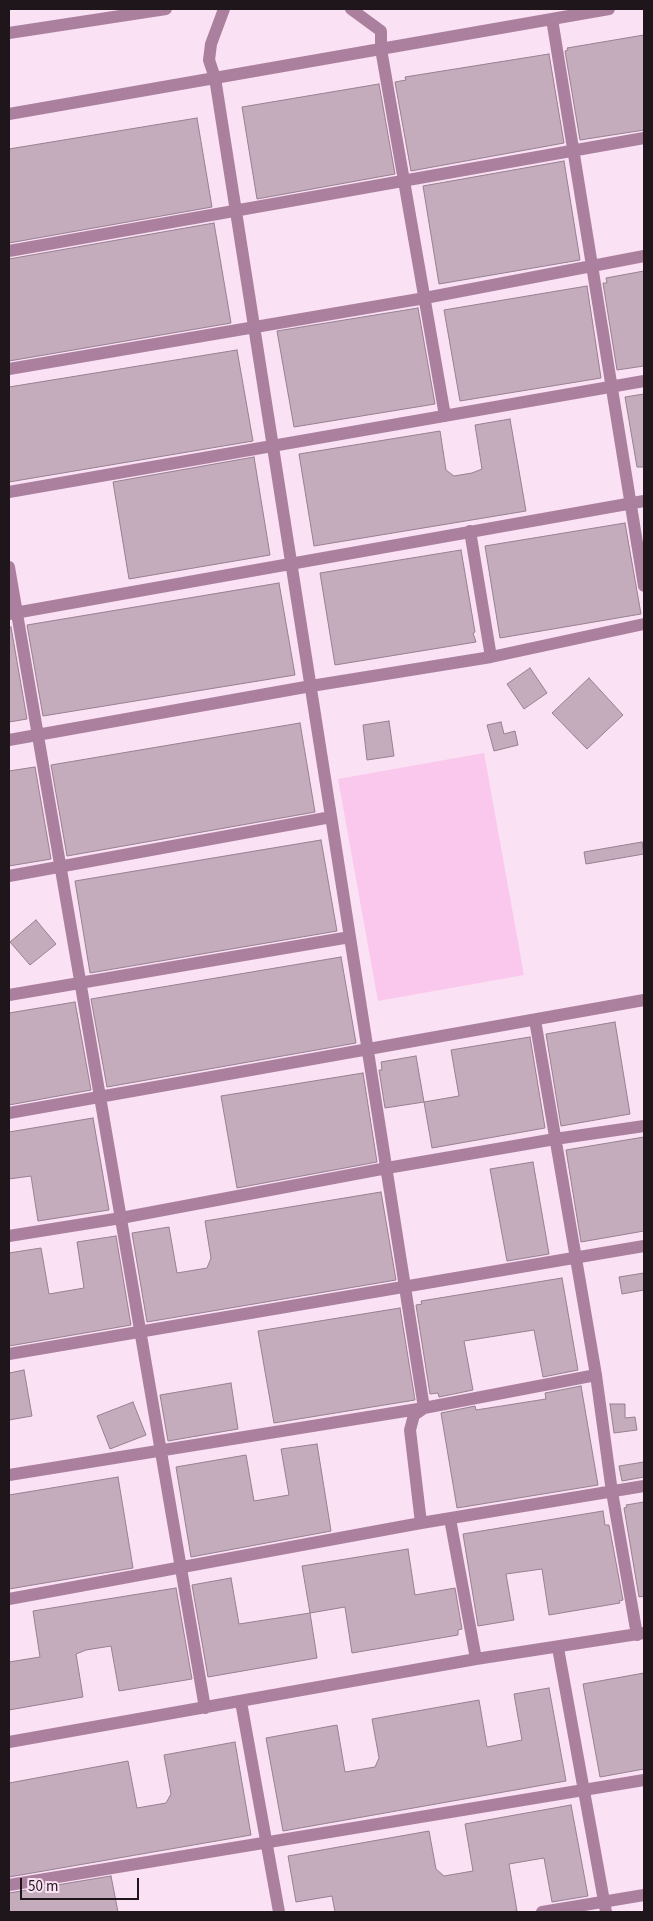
<!DOCTYPE html>
<html>
<head>
<meta charset="utf-8">
<style>
	body { margin:0 }
	#map { position:relative; width:653px; height:1921px; overflow:hidden; background:#fae1f3; font-family:"Source Sans 3",sans-serif }
	canvas { display:block }
	.frame { position:absolute; inset:0; border:10px solid #1f161c; pointer-events:none }
	.scale { position:absolute; left:20px; top:1878px; width:119px; height:22px; box-sizing:border-box; border:2px solid #1f161c; border-top:0; padding-left:6px; font-size:15px; line-height:18px; white-space:nowrap; color:#1f161c; -webkit-text-stroke:4px #fae1f3; paint-order:stroke }
</style>
</head>
<body>
<div id="map">
<canvas width="653" height="1921"></canvas>
<div class="frame"></div>
<div class="scale">50 m</div>
</div>
<script>
const c = document.querySelector('canvas').getContext('2d');
c.lineJoin = 'round';
function fill(path, color) { c.fillStyle = color; c.fill(path, 'evenodd'); }
const toPath = rows => new Path2D(rows.map(r => 'M' + r).join(''));
function trace(path, color, width, dash) { c.strokeStyle = color; c.lineWidth = width; c.lineCap = dash ? 'butt' : 'round'; c.setLineDash(dash || []); c.stroke(path); }
const green = toPath([
	[484,753,524,975,378,1001,338,779]
]);
const building = toPath([
	[644,35,644,130,580,140,565,51,568,50,567,48,644,35],
	[549,54,564,143,411,171,395,82,406,80,405,77,549,54],
	[379,84,395,174,257,199,242,107,379,84],
	[197,118,212,207,9,243,9,149,197,118],
	[564,161,580,260,439,284,423,186,564,161],
	[214,223,231,323,9,361,9,259,214,223],
	[644,271,644,366,617,370,603,283,607,283,606,278,644,271],
	[587,286,601,378,460,401,444,310,587,286],
	[418,308,435,404,294,427,277,331,418,308],
	[237,350,253,441,9,482,9,387,237,350],
	[644,394,644,467,637,467,625,397,644,394],
	[510,419,526,511,314,546,299,454,440,431,446,470,454,476,472,473,482,469,475,425,510,419],
	[254,457,270,555,129,579,113,482,254,457],
	[625,523,641,614,500,638,485,546,625,523],
	[461,550,475,632,473,633,476,642,335,665,320,573,461,550],
	[279,583,295,675,43,716,27,625,279,583],
	[11,627,27,719,9,722,9,628,11,627],
	[530,668,547,693,524,709,507,684,530,668],
	[589,678,623,715,587,749,552,713,589,678],
	[389,721,394,756,367,760,363,725,389,721],
	[501,722,504,734,515,731,518,745,494,751,487,725,501,722],
	[300,723,315,812,67,856,51,765,300,723],
	[35,767,51,859,9,866,9,771,35,767],
	[321,840,337,931,90,973,75,881,321,840],
	[642,842,644,854,586,864,584,852,642,842],
	[36,920,56,944,30,965,10,942,36,920],
	[341,957,356,1043,107,1087,91,999,341,957],
	[75,1002,91,1090,9,1105,9,1013,75,1002],
	[615,1022,630,1114,561,1126,546,1034,615,1022],
	[530,1037,545,1128,432,1148,424,1102,459,1096,451,1050,530,1037],
	[416,1056,424,1102,385,1108,379,1070,382,1070,381,1062,416,1056],
	[363,1073,377,1162,237,1188,221,1096,363,1073],
	[93,1118,109,1210,38,1221,31,1176,9,1179,9,1132,93,1118],
	[644,1137,644,1231,581,1242,566,1150,644,1137],
	[533,1162,549,1254,507,1261,490,1169,533,1162],
	[381,1192,396,1280,147,1322,132,1233,169,1227,177,1273,207,1268,211,1258,205,1221,381,1192],
	[116,1236,131,1325,9,1346,9,1253,41,1248,49,1294,84,1288,77,1242,116,1236],
	[644,1273,644,1290,622,1294,619,1277,644,1273],
	[562,1278,578,1370,543,1377,534,1330,464,1341,473,1390,439,1397,438,1393,430,1394,416,1305,422,1304,421,1301,562,1278],
	[400,1308,415,1400,274,1423,258,1331,400,1308],
	[24,1370,32,1416,9,1420,9,1373,24,1370],
	[231,1383,238,1429,168,1441,160,1395,231,1383],
	[581,1386,598,1485,457,1508,441,1413,475,1406,476,1410,546,1399,545,1393,581,1386],
	[133,1402,146,1435,110,1449,97,1416,133,1402],
	[610,1404,625,1404,625,1418,635,1417,637,1430,614,1433,610,1404],
	[317,1444,331,1531,191,1557,176,1467,246,1455,254,1501,289,1495,281,1449,317,1444],
	[644,1462,644,1477,622,1481,619,1466,644,1462],
	[118,1477,133,1568,9,1589,9,1495,118,1477],
	[644,1502,644,1596,639,1597,624,1508,627,1507,626,1505,644,1502],
	[603,1511,605,1525,609,1525,623,1600,619,1601,620,1603,549,1615,542,1569,506,1574,514,1620,478,1626,463,1534,603,1511],
	[408,1549,415,1595,455,1588,462,1629,458,1630,458,1635,352,1653,345,1607,310,1613,302,1566,408,1549],
	[231,1578,239,1624,310,1613,317,1658,208,1677,192,1585,231,1578],
	[176,1588,192,1679,119,1691,111,1646,86,1650,76,1654,83,1697,9,1710,9,1662,40,1657,33,1611,176,1588],
	[644,1673,644,1769,600,1777,583,1684,644,1673],
	[549,1688,566,1781,283,1831,266,1738,337,1725,345,1772,375,1767,379,1758,372,1719,479,1700,487,1747,522,1740,514,1694,549,1688],
	[235,1742,251,1835,9,1877,9,1783,128,1761,137,1808,166,1803,171,1794,164,1755,235,1742],
	[571,1805,588,1896,552,1902,544,1858,509,1864,517,1911,510,1912,335,1912,332,1896,296,1902,288,1856,429,1831,436,1869,444,1876,473,1871,465,1824,571,1805],
	[111,1876,118,1912,9,1912,9,1893,111,1876]
]);
const minor = toPath([
	[224,9,211,44,209,60,215,78,424,1408,414,1415,410,1430,421,1523],
	[351,9,381,31,381,49,445,416],
	[552,19,644,586],
	[9,33,166,9],
	[9,114,609,9],
	[9,251,644,138],
	[9,369,425,298,644,256],
	[9,492,644,381],
	[470,531,491,657],
	[9,567,205,1708],
	[9,614,644,501],
	[9,740,311,686,491,657,644,624],
	[9,876,331,817],
	[9,995,350,937],
	[535,1020,596,1375,612,1492,637,1635],
	[9,1113,644,1000],
	[9,1236,121,1218,387,1168,555,1139,644,1126],
	[9,1354,644,1246],
	[9,1475,424,1408,596,1375],
	[450,1519,476,1659],
	[9,1599,421,1523,644,1486],
	[558,1648,606,1912],
	[241,1702,279,1912],
	[9,1742,476,1659,644,1633],
	[9,1885,644,1780],
	[542,1912,644,1895]
]);
fill(green, '#fbc8ed');
fill(building, '#c4acbd');
trace(building, '#978090', 1);
trace(minor, '#ab809f', 12);
</script>
</body>
</html>
